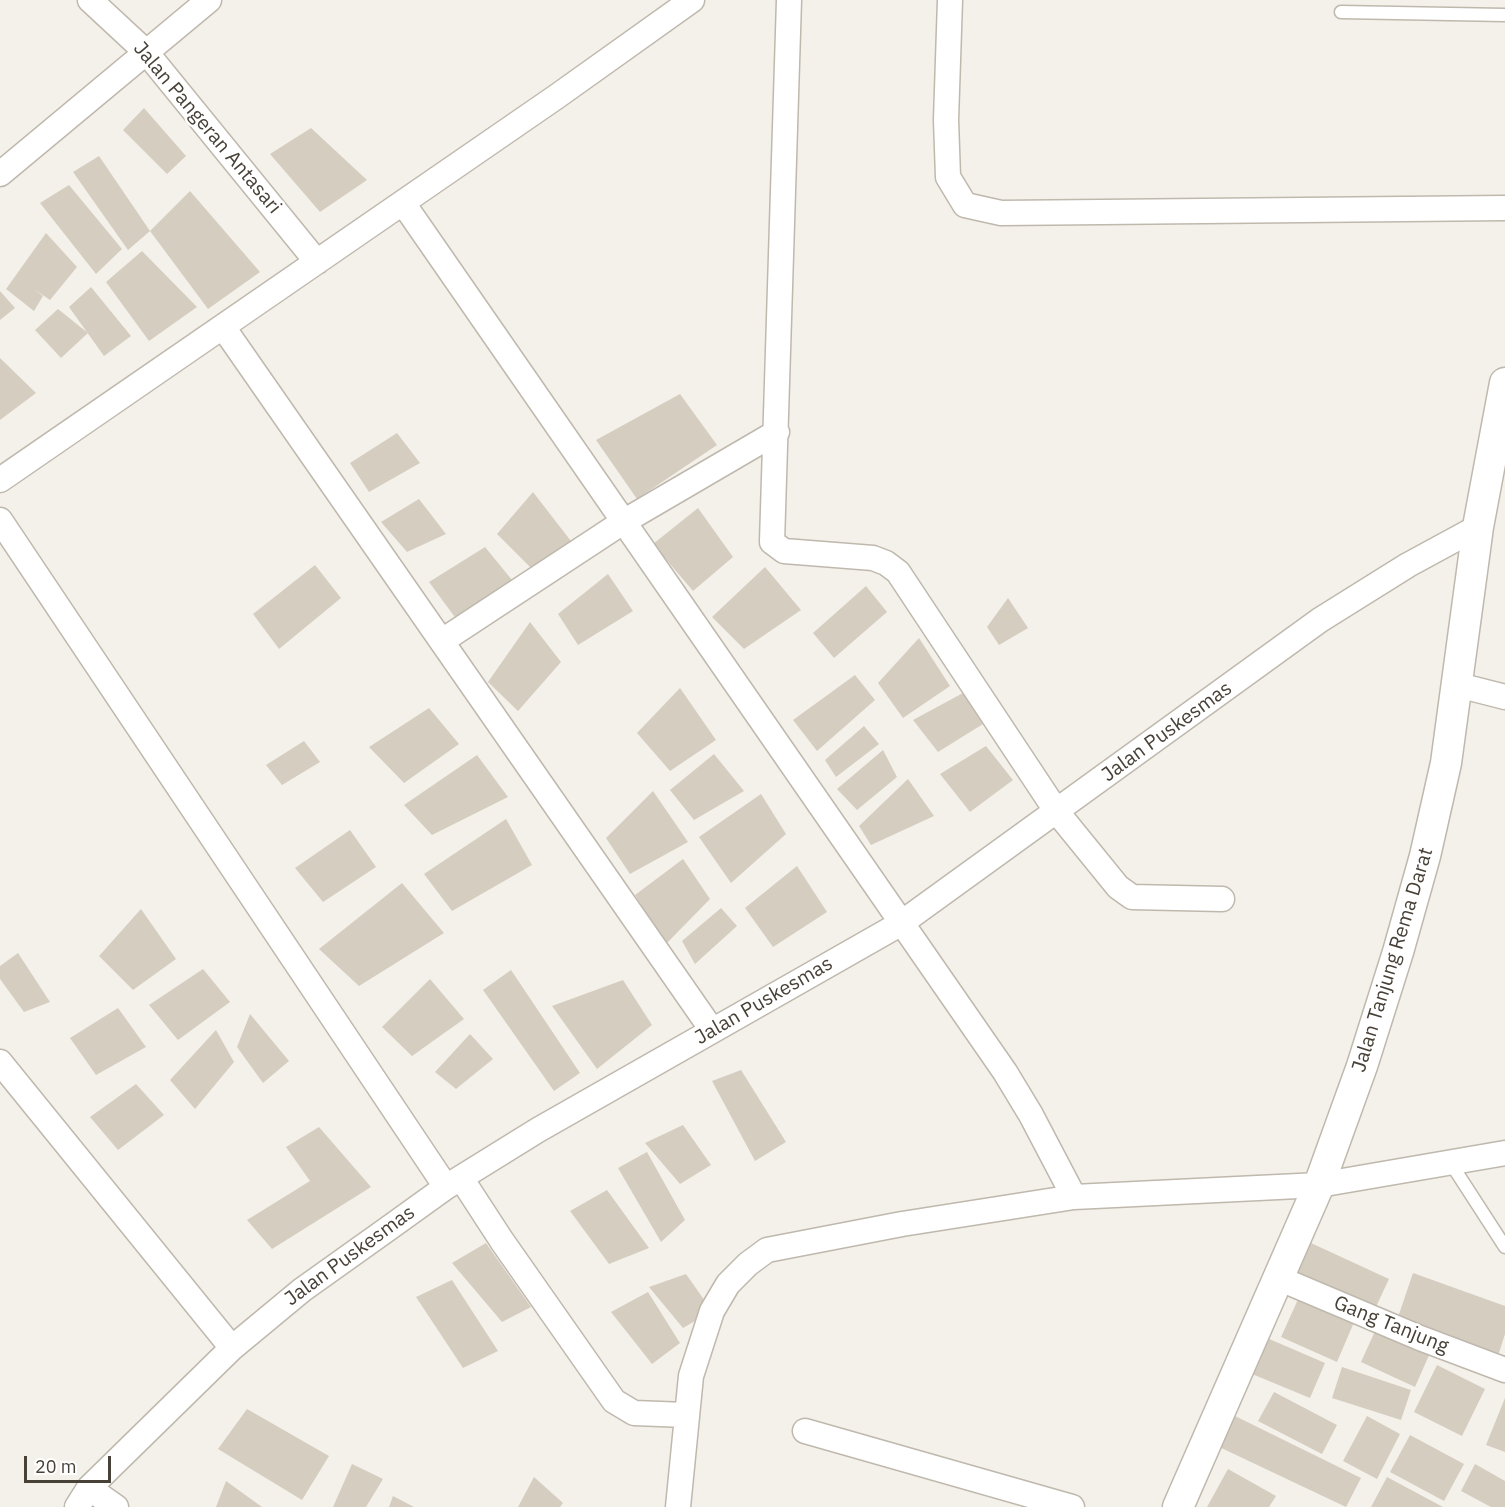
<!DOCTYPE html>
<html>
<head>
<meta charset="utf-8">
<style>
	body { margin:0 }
	#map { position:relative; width:1505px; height:1507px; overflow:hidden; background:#f4f1ea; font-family:"IBM Plex Sans",sans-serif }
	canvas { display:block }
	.scale { position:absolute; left:24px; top:1456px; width:87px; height:27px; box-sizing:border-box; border:3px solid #484138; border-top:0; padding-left:8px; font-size:18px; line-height:21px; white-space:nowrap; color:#484138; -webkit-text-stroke:4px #fff; paint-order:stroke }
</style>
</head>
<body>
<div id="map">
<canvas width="1505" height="1507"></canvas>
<div class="scale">20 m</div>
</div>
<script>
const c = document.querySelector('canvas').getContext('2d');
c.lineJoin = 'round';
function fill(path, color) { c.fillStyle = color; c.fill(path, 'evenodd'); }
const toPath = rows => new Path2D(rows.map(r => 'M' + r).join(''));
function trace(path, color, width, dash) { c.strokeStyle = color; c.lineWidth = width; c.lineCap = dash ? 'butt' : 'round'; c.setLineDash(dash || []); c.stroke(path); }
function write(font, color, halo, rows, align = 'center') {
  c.font = font + ' "IBM Plex Sans",sans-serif'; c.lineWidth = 5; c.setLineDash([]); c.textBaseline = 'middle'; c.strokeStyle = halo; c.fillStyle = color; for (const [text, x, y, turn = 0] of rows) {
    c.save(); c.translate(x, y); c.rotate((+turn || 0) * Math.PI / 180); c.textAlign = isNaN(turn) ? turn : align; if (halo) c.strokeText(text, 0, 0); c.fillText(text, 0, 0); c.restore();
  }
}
const building = toPath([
	[144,108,186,156,167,174,123,130],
	[311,128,367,180,320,212,270,154],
	[99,156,150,231,128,250,73,172],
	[69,185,122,249,96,274,40,203],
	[190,191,260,272,208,309,150,231],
	[46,233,77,267,50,300,34,289,43,296,34,311,6,289],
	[142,251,197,307,149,341,106,282],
	[91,287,131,336,104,356,69,307],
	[0,291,15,308,0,320],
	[58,309,88,333,61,358,35,330],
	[0,358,36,393,0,420],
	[680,394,717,445,637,499,596,440],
	[397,433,420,463,369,492,350,463],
	[533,492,574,545,540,577,497,534],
	[419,499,446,534,407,552,381,522],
	[698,508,733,557,693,591,653,544],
	[485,547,512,580,457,620,429,582],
	[315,565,341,598,279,649,253,614],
	[765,567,801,610,744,649,712,617],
	[608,574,633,611,578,645,558,614],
	[866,586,887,612,834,658,813,633],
	[1008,598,1028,628,999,645,987,627],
	[530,622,561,662,518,711,488,682],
	[919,638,950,686,903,718,878,683],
	[855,675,875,700,817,751,793,720],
	[680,688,716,740,670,771,637,733],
	[963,693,983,724,938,752,913,720],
	[429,708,459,744,404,783,369,747],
	[864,726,879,744,836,777,825,760],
	[304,741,320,762,282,785,266,765],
	[986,746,1013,780,970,812,940,774],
	[883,750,897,777,857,810,837,789],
	[714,754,744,791,694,820,670,790],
	[477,755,508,797,432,835,404,805],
	[908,779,934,816,871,845,859,826],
	[653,791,688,842,630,874,606,838],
	[761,794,786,834,731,883,699,837],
	[506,819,532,865,452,911,424,874],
	[350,830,376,867,323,902,295,868],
	[683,859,710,899,665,945,635,895],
	[797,866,827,912,773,947,745,908],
	[402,883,444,933,359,986,319,949],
	[721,908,737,926,695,964,682,941],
	[141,909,176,959,133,990,99,956],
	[18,953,50,1002,24,1012,0,979,0,966],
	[203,969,230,1002,178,1040,149,1005],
	[511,970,580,1073,554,1091,483,990],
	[430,979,464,1019,412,1056,382,1027],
	[623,980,652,1025,597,1069,552,1006],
	[118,1008,146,1047,96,1075,70,1038],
	[250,1014,289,1061,263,1083,237,1047],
	[216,1030,234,1062,195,1109,170,1080],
	[470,1034,493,1059,456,1089,435,1072],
	[741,1070,786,1142,755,1161,712,1081],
	[136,1084,164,1115,118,1150,90,1117],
	[683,1125,711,1165,680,1184,645,1143],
	[319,1127,371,1187,272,1249,247,1220,310,1181,286,1147],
	[647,1152,685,1220,661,1242,618,1168],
	[607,1190,649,1248,609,1264,570,1211],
	[486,1243,531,1307,502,1322,452,1263],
	[1311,1243,1389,1279,1374,1311,1296,1275],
	[1413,1273,1505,1306,1505,1334,1497,1359,1396,1323],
	[686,1274,712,1311,683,1328,649,1287],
	[452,1280,498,1351,463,1368,416,1297],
	[648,1292,680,1343,652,1364,611,1312],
	[1300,1295,1355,1320,1337,1362,1281,1337],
	[1376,1329,1430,1353,1415,1387,1361,1362],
	[1267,1338,1325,1363,1310,1398,1252,1374],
	[1437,1365,1485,1389,1462,1436,1414,1412],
	[1342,1367,1411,1390,1401,1420,1332,1398],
	[1274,1392,1337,1425,1322,1454,1258,1421],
	[1505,1398,1505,1452,1486,1445],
	[247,1409,329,1456,302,1500,218,1449],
	[1231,1414,1361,1478,1346,1507,1215,1445],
	[1367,1416,1400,1434,1377,1479,1343,1461],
	[1410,1435,1464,1464,1444,1501,1390,1472],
	[352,1464,383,1479,366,1507,333,1507],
	[1475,1464,1505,1481,1505,1507,1491,1507,1461,1491],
	[1228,1469,1276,1496,1269,1507,1207,1507],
	[534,1477,563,1503,560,1507,518,1507],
	[1387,1477,1443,1507,1371,1507],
	[226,1481,262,1507,216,1507],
	[393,1496,414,1507,389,1507]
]);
const service = toPath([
	[1341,12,1505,15],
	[1450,1162,1505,1247]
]);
const minor = toPath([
	[90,0,146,52,317,262],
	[789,0,772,542,784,551,873,558,886,563,898,572,1057,812,1118,887,1132,897,1222,899],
	[950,0,946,120,948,177,965,205,1001,213,1505,208],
	[0,174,209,0],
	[403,203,1005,1072,1031,1115,1074,1197],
	[223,327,712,1030],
	[0,480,556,97,692,0],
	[0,520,446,1187],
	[442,641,623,522,777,432],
	[1458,685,1505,697],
	[0,1062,232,1348],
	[461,1178,502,1241,614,1401,634,1413,686,1415],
	[1278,1278,1420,1338,1505,1370],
	[805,1431,1072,1507],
	[89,1488,116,1507],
	[77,1507,89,1488,232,1348,302,1290,389,1228,446,1187,538,1130,900,924,1320,620,1408,565,1478,527],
	[678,1507,691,1376,712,1311,728,1284,748,1264,767,1250,902,1224,1074,1197,1319,1185,1505,1153]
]);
const tertiary = toPath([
	[1178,1507,1319,1185,1362,1066,1398,952,1425,856,1446,763,1478,527,1505,383]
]);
const streetNames = [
	["Jalan Pangeran Antasari",207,128,50],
	["Jalan Puskesmas",1167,732,-36],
	["Jalan Tanjung Rema Darat",1393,960,-73],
	["Jalan Puskesmas",764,1001,-30],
	["Jalan Puskesmas",350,1256,-36],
	["Gang Tanjung",1391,1325,22]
];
fill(building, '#d5cdc0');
trace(service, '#bfb8ad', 15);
trace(minor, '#bfb8ad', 27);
trace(tertiary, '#bfb8ad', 33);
trace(service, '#fff', 12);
trace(minor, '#fff', 24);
trace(tertiary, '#fff', 30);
write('20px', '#484138', '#fff', streetNames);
</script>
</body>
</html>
